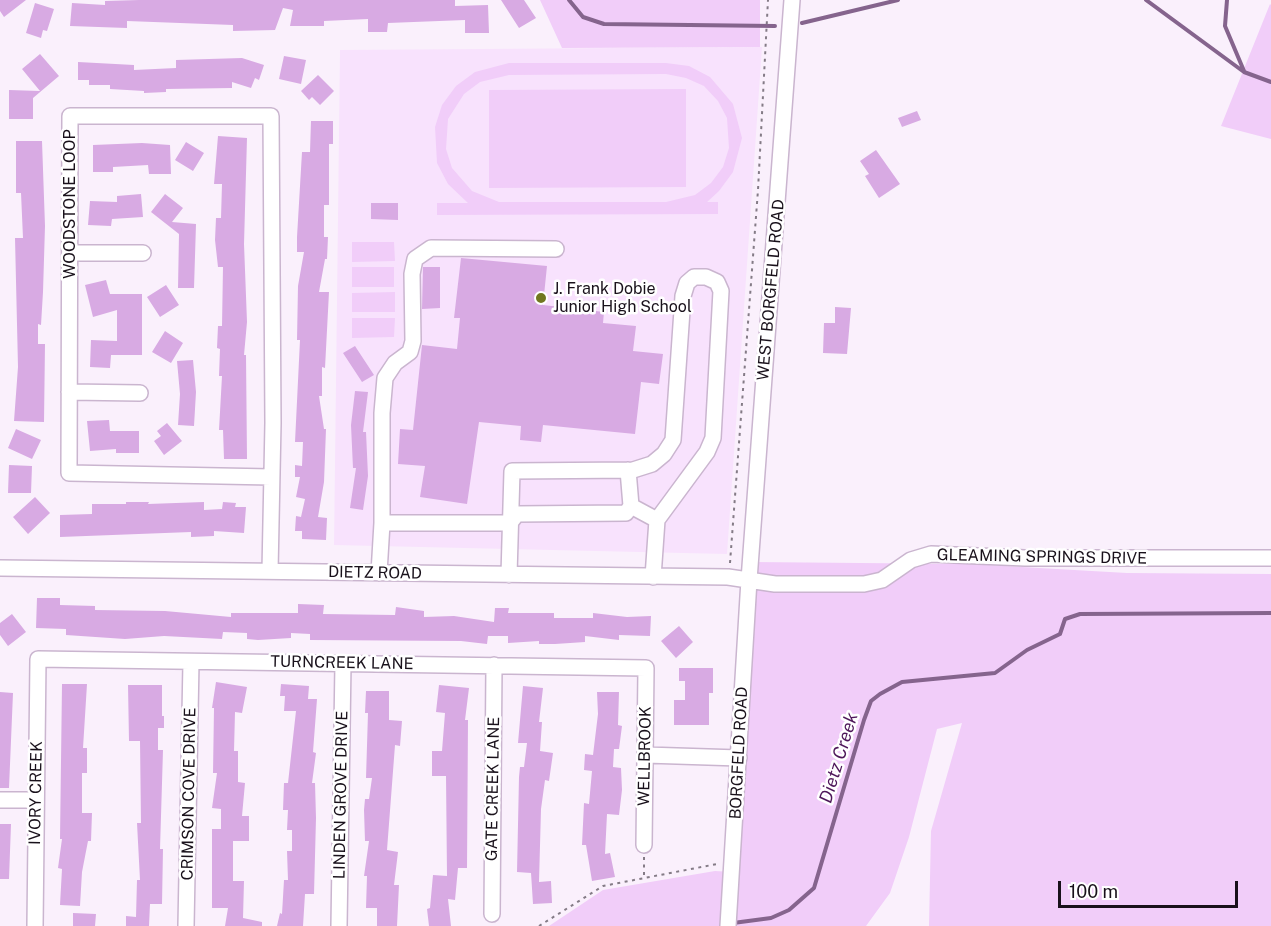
<!DOCTYPE html>
<html>
<head>
<meta charset="utf-8">
<style>
	body { margin:0 }
	#map { position:relative; width:1271px; height:926px; overflow:hidden; background:#faf0fc; font-family:"Public Sans",sans-serif }
	canvas { display:block }
	.scale { position:absolute; left:1058px; top:881px; width:180px; height:27px; box-sizing:border-box; border:3px solid #19111b; border-top:0; padding-left:8px; font-size:18px; line-height:21px; white-space:nowrap; color:#19111b; -webkit-text-stroke:4px #fff; paint-order:stroke }
</style>
</head>
<body>
<div id="map">
<canvas width="1271" height="926"></canvas>
<div class="scale">100 m</div>
</div>
<script>
const c = document.querySelector('canvas').getContext('2d');
c.lineJoin = 'round';
function fill(path, color) { c.fillStyle = color; c.fill(path, 'evenodd'); }
const toPath = rows => new Path2D(rows.map(r => 'M' + r).join(''));
function trace(path, color, width, dash) { c.strokeStyle = color; c.lineWidth = width; c.lineCap = dash ? 'butt' : 'round'; c.setLineDash(dash || []); c.stroke(path); }
function write(font, color, halo, rows, align = 'center') {
  c.font = font + ' "Public Sans",sans-serif'; c.lineWidth = 5; c.setLineDash([]); c.textBaseline = 'middle'; c.strokeStyle = halo; c.fillStyle = color; for (const [text, x, y, turn = 0] of rows) {
    c.save(); c.translate(x, y); c.rotate((+turn || 0) * Math.PI / 180); c.textAlign = isNaN(turn) ? turn : align; if (halo) c.strokeText(text, 0, 0); c.fillText(text, 0, 0); c.restore();
  }
}
const built = toPath([
	[762,47,727,554,334,545,340,50]
]);
const green = toPath([
	[540,0,760,0,760,47,562,48],
	[1270,4,1271,5,1271,139,1221,126],
	[509,63,666,63,689,66,710,77,733,104,742,138,733,172,719,191,707,202,718,202,718,214,437,215,437,203,468,203,448,184,437,163,435,127,442,105,456,86,475,72],
	[666,74,686,78,704,86,718,101,727,118,729,148,723,167,711,183,695,195,666,202,499,202,472,191,452,168,446,149,448,119,464,94,480,82,509,75],
	[686,89,686,187,489,188,489,90],
	[352,242,394,242,395,261,352,262],
	[352,267,394,267,394,287,352,287],
	[395,292,395,312,352,312,352,293],
	[352,318,395,318,394,337,352,338],
	[752,562,969,564,1127,573,1271,574,1271,926,929,926,931,831,962,723,937,729,909,837,890,893,866,926,549,926,603,890,715,871,732,872]
]);
const stream = toPath([
	[569,0,583,17,604,24,775,26],
	[1146,0,1244,72,1271,82],
	[1227,0,1225,26,1244,71],
	[802,23,898,0],
	[733,923,771,918,789,910,814,888,864,720,871,701,880,694,902,682,995,673,1027,650,1060,634,1065,619,1080,614,1271,613]
]);
const building = toPath([
	[0,0,26,0,4,17,0,11],
	[139,0,455,0,455,6,488,5,489,33,465,33,465,20,388,23,387,32,368,32,368,19,324,21,324,26,290,26,293,10,283,8,275,30,233,31,233,25,127,21,127,28,70,26,72,3,105,5,105,1],
	[501,0,524,0,536,18,519,28],
	[35,3,54,9,47,31,43,30,41,38,26,33],
	[40,54,59,76,33,98,33,119,9,119,9,90,40,91,22,69],
	[284,56,306,60,301,84,279,79],
	[242,58,264,65,259,80,255,78,251,88,232,82,232,88,166,89,166,92,144,93,144,91,110,89,110,85,89,85,89,80,78,80,78,62,134,65,134,70,176,68,176,60],
	[318,75,334,91,320,105,312,97,309,100,301,91],
	[917,111,921,120,902,127,898,118],
	[311,121,333,121,333,144,329,144,329,205,324,205,324,237,328,237,327,259,325,259,319,292,329,292,325,368,322,367,322,396,319,396,324,429,326,429,324,482,318,517,327,518,326,540,302,539,302,531,295,531,296,516,301,517,305,499,296,497,300,477,295,477,295,465,302,466,303,442,295,442,300,340,297,340,298,286,304,252,297,252,297,237,302,152,310,152],
	[218,136,247,138,244,244,247,322,244,355,246,355,247,459,224,459,223,430,219,430,222,376,219,376,220,349,217,348,218,326,222,326,223,267,218,267,215,240,216,218,221,218,222,184,214,184],
	[16,141,42,141,45,226,43,292,41,325,38,324,38,344,45,344,44,422,14,421,18,367,15,238,23,238,21,193,16,193],
	[186,142,204,153,193,171,175,160],
	[142,143,170,145,171,174,149,174,148,165,113,167,113,172,93,172,93,145],
	[876,150,900,184,879,198,865,176,869,174,860,161],
	[141,194,143,217,112,219,111,226,88,225,90,201,117,202,117,196],
	[165,194,183,208,172,222,196,224,194,288,178,288,179,234,151,212],
	[371,203,398,203,398,220,371,219],
	[461,258,547,266,543,305,604,312,603,323,636,326,633,351,663,354,659,384,641,382,635,434,543,425,541,442,520,440,521,426,479,422,467,504,420,497,425,466,398,464,400,429,413,430,422,345,457,349,460,318,454,318],
	[423,267,440,267,440,308,422,309],
	[106,280,110,294,142,294,142,355,111,355,110,368,90,367,91,340,117,341,117,310,93,317,85,285],
	[166,285,179,305,160,317,147,297],
	[835,307,851,308,847,354,823,353,824,323,835,323],
	[165,331,183,343,171,363,152,352],
	[355,346,374,375,362,382,343,353],
	[193,360,196,392,194,426,178,425,180,394,177,361],
	[355,391,368,392,363,432,366,432,368,476,363,510,350,508,356,468,353,468,351,425],
	[109,420,110,431,139,431,139,453,116,453,116,449,90,451,87,421],
	[167,423,182,441,164,455,154,441,161,436,157,431],
	[16,429,41,440,32,459,8,448],
	[9,465,32,466,31,493,8,493],
	[35,497,50,513,28,534,13,517],
	[126,502,149,502,148,504,204,502,204,510,222,509,223,502,236,503,235,507,246,507,244,533,214,531,214,536,191,537,191,532,60,537,60,515,92,514,92,504,126,504],
	[37,598,60,598,60,605,95,606,95,610,165,611,231,617,231,613,298,613,298,604,324,605,323,614,395,615,396,607,424,611,424,617,454,616,494,622,495,608,509,608,508,613,554,613,554,618,593,618,593,613,627,617,651,616,650,636,619,635,619,640,585,636,585,642,555,644,539,644,539,641,508,643,508,636,488,636,487,644,461,641,310,640,310,634,291,633,291,638,258,640,247,639,247,633,223,632,222,639,164,636,125,639,66,635,66,629,36,628],
	[12,614,26,632,8,646,0,635,0,623],
	[679,626,693,642,676,658,661,641],
	[679,668,713,668,713,693,709,693,709,725,674,725,674,700,685,700,685,681,679,681],
	[216,682,247,687,242,713,235,712,234,751,238,751,238,782,245,783,242,816,249,816,249,841,233,841,233,881,244,881,243,918,262,922,262,926,225,926,228,908,212,908,212,829,221,829,221,809,212,808,217,773,213,773,214,708,212,708],
	[62,684,87,684,83,748,87,748,87,773,82,773,82,813,92,813,91,841,88,841,82,872,80,906,60,905,62,869,58,868,62,839,60,839],
	[281,684,309,686,308,699,317,699,313,752,316,753,312,783,315,783,316,818,314,894,305,894,303,926,277,926,280,913,282,914,284,880,288,880,287,851,292,851,292,830,287,830,288,810,283,810,284,783,288,783,296,711,284,711,285,696,280,696],
	[128,685,162,685,162,716,164,716,164,728,158,728,158,750,163,750,160,849,163,849,162,904,150,904,149,926,126,926,126,916,136,917,137,880,140,880,137,823,141,823,140,741,129,741],
	[439,685,469,688,465,720,468,720,467,868,458,868,455,900,448,899,451,926,429,926,427,909,430,908,433,875,447,876,446,776,432,776,432,751,442,751,445,713,436,712],
	[523,686,543,688,539,722,542,722,540,751,553,753,549,781,545,780,541,809,539,882,551,881,552,903,533,904,531,873,517,872,519,777,520,767,524,767,527,743,518,743],
	[366,691,389,691,389,720,402,721,400,746,395,745,387,850,398,852,394,885,399,885,397,926,377,926,377,908,366,908,367,876,364,876,369,841,365,841,364,810,365,799,369,799,372,778,366,778,368,713,365,713],
	[0,692,13,693,9,788,0,788],
	[597,692,619,692,618,725,622,726,619,749,614,749,613,767,621,768,622,790,619,815,607,814,605,854,610,853,615,877,592,881,586,845,582,845,584,803,589,804,592,771,584,770,585,754,593,755,598,714],
	[0,824,11,824,9,879,0,879],
	[73,913,96,914,95,926,73,926]
]);
const path = toPath([
	[730,563,758,190,768,0],
	[644,857,644,878],
	[539,926,603,886,717,864]
]);
const minor = toPath([
	[70,253,143,253],
	[69,392,140,393],
	[628,470,631,506],
	[382,523,382,413,385,378,395,363,410,352,413,341,412,274,415,259,431,248,556,249],
	[0,568,728,577,775,584,864,584,882,580,911,560,931,554,1025,558,1271,558],
	[270,571,273,423,271,116,70,116,69,473,271,477],
	[379,573,382,523,510,523,517,514,626,513,631,506,657,520],
	[509,575,512,471,633,470,652,464,664,454,673,440,683,296,687,283,694,277,706,277,717,282,721,291,713,438,707,452,657,520,653,577],
	[646,755,739,758],
	[0,800,36,800],
	[492,914,494,665],
	[35,926,38,659,646,668,644,845],
	[186,926,191,662],
	[339,926,343,663],
	[728,926,749,580,792,0]
]);
const markers = [
	[541,298,6,"#717720"]
];
const streetNames = [
	["WOODSTONE LOOP",70,204,-90],
	["WEST BORGFELD ROAD",771,290,-85],
	["GLEAMING SPRINGS DRIVE",1042,557,1],
	["DIETZ ROAD",375,573,1],
	["TURNCREEK LANE",342,663,1],
	["BORGFELD ROAD",739,753,-87],
	["WELLBROOK",645,756,-89],
	["GATE CREEK LANE",493,789,-89],
	["IVORY CREEK",36,793,-89],
	["CRIMSON COVE DRIVE",189,794,-89],
	["LINDEN GROVE DRIVE",341,795,-89]
];
const poiNames = [
	["J. Frank Dobie",553,289],
	["Junior High School",553,307]
];
const waterNames = [
	["Dietz Creek",839,758,-73]
];
fill(built, '#f8e2fd');
fill(green, '#f1cdf9');
trace(stream, '#85648d', 4);
fill(building, '#d8aae3');
trace(minor, '#cab5cf', 18);
trace(path, '#847b86', 2, [3, 4.5]);
trace(minor, '#fff', 15);
for (const [x, y, r, color] of markers) { const dot = new Path2D(); dot.arc(x, y, r, 0, 2 * Math.PI); c.fillStyle = color; c.fill(dot); trace(dot, '#fff', 2); }
write('16px', '#19111b', '#fff', streetNames);
write('16px', '#19111b', '#fff', poiNames, 'left');
write('italic 18px', '#4e175a', '#fff', waterNames);
</script>
</body>
</html>
